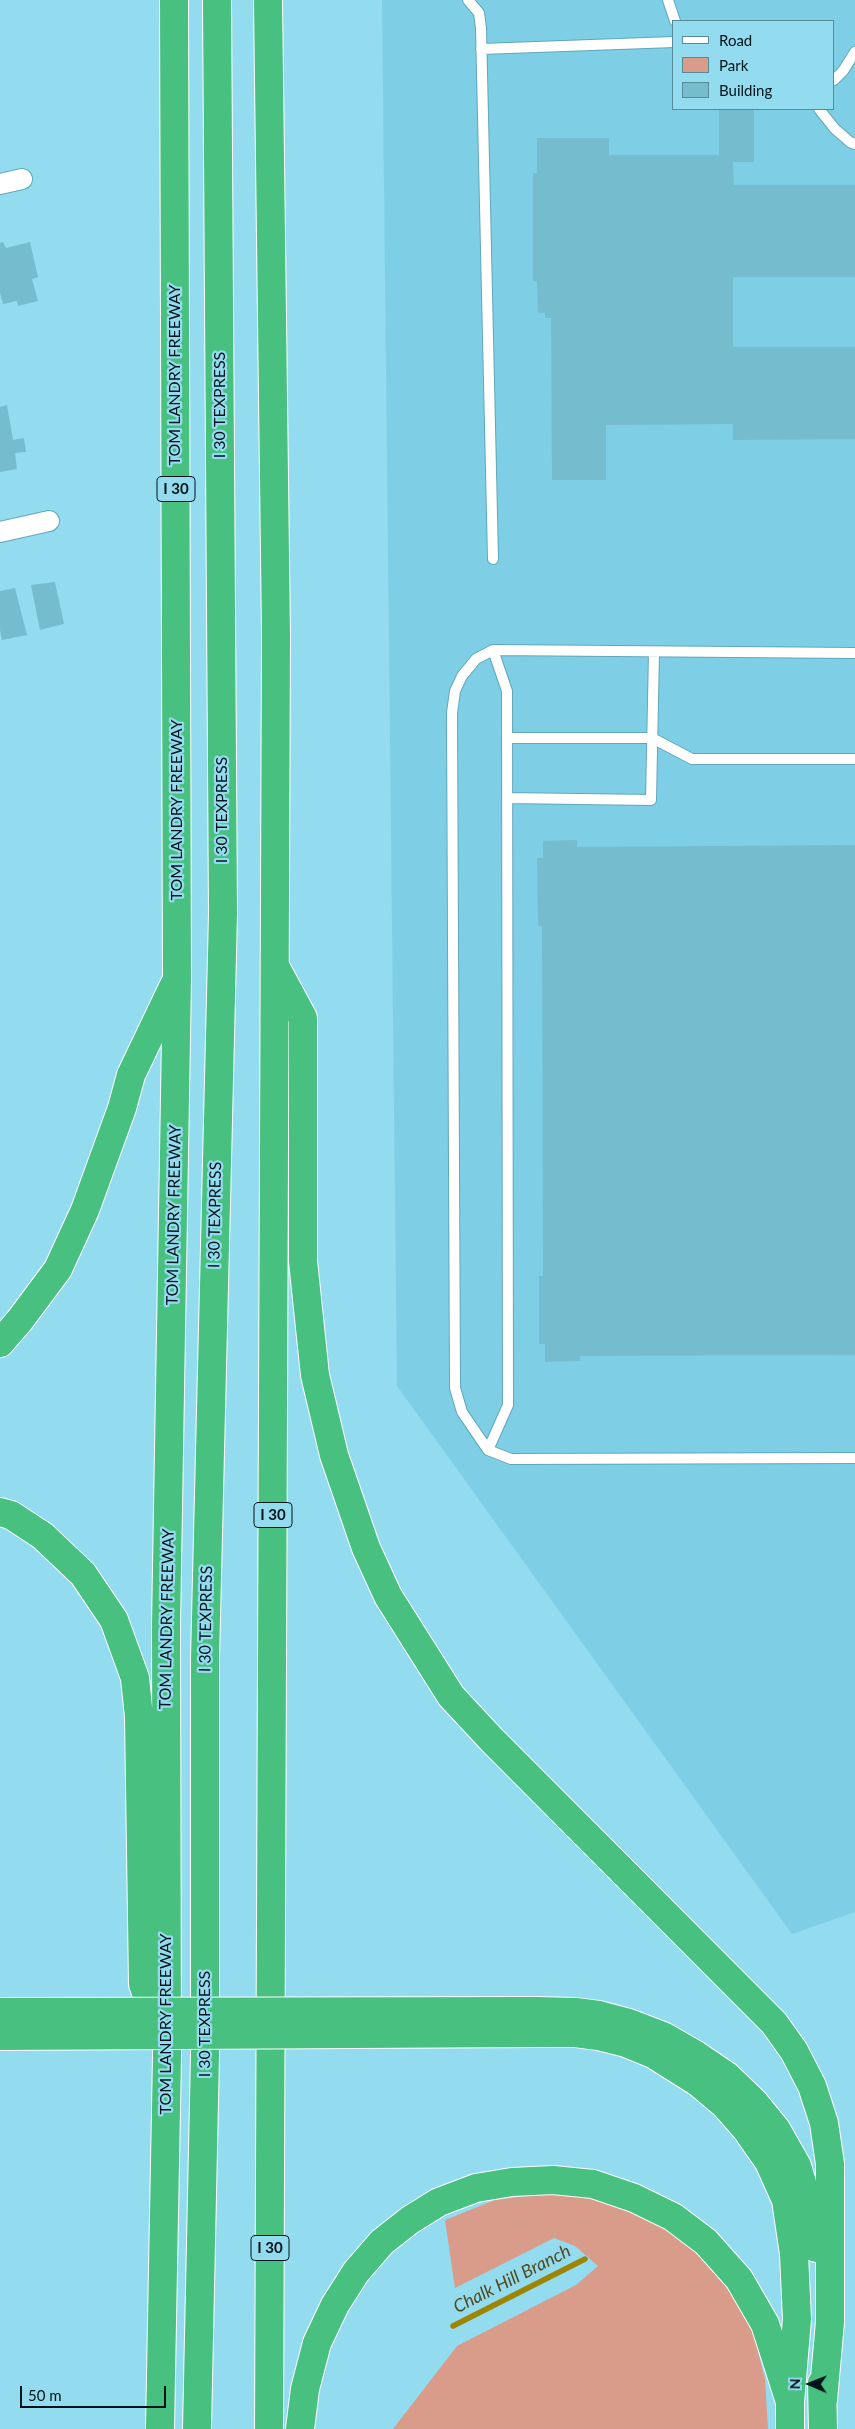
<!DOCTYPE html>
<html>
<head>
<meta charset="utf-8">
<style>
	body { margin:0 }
	#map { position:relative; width:855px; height:2429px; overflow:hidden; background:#93dbee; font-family:Lato,sans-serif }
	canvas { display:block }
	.legend { position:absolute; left:672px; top:20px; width:162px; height:90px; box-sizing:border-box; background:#93dbee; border:1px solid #588b98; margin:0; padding:6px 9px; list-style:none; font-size:15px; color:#001318 }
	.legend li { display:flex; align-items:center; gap:10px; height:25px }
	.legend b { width:25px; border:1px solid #588b98 }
	.north { position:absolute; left:785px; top:2359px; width:50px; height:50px; -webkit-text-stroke:4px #93dbee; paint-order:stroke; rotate:271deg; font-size:14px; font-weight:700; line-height:20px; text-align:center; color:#001318 }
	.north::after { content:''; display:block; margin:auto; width:18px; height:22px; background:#001318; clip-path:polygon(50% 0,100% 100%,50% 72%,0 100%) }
	.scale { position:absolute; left:20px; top:2386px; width:146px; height:22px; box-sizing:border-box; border:2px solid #001318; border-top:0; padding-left:6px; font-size:15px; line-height:18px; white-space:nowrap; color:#001318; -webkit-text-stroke:4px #93dbee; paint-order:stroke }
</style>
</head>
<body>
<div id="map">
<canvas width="855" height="2429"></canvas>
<ul class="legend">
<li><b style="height:6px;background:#fff"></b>Road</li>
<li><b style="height:14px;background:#d99b8a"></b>Park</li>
<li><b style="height:14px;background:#76bccf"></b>Building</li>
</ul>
<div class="north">N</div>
<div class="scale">50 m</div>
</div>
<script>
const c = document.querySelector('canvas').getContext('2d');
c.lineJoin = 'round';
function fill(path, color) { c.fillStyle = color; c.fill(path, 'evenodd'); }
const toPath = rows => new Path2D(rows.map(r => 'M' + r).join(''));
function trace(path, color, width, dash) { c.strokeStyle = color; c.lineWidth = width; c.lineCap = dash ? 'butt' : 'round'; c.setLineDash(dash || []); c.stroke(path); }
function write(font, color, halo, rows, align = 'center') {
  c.font = font + ' Lato,sans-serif'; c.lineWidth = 4.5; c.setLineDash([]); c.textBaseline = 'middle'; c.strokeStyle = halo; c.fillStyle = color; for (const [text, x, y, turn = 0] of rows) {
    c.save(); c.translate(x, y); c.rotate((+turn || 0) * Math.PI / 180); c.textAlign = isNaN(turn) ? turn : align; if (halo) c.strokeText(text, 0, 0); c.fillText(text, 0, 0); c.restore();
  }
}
const built = toPath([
	[382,0,855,0,855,1912,792,1934,397,1386],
	[674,21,834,21,834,109,674,109]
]);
const green = toPath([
	[549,2193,603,2200,653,2220,688,2242,729,2288,753,2332,765,2379,768,2429,393,2429,457,2346,576,2285,598,2266,575,2246,554,2238,455,2288,445,2220,495,2200]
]);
const stream = toPath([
	[453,2326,585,2259]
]);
const building = toPath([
	[719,109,754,109,754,162,733,162,734,185,855,185,855,277,733,277,733,347,855,347,855,439,733,440,733,424,606,425,606,480,552,480,551,318,545,318,545,313,538,313,537,281,533,281,533,173,537,173,537,138,609,138,609,155,719,155],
	[3,242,6,248,30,242,38,277,32,279,38,301,18,306,17,301,3,304,0,293,0,243],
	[7,405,13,440,24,438,26,452,15,453,17,469,0,472,0,407],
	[55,582,64,624,40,630,31,585],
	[15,588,27,635,2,640,0,630,0,591],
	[577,840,577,847,855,845,855,1355,580,1356,580,1361,545,1362,545,1344,539,1344,539,1276,543,1276,542,926,538,926,537,858,543,858,543,841]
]);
const service = toPath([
	[468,0,479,13,481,28,493,559],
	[668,0,675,21],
	[481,49,674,42],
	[834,80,843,71,855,52],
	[819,109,835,129,850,142,855,144],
	[855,653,493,650,476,659,462,676,455,691,452,713,455,1388,462,1412,488,1450,511,1459,855,1458],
	[507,738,652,738,692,759,855,759],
	[507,798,651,800,654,652],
	[488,1450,508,1405,507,691,493,650]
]);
const minor = toPath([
	[0,184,22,179],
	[0,532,49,521]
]);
const motorway = toPath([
	[268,0,276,635,269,2429],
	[276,968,303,1018,303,1261,315,1375,334,1455,366,1548,388,1596,451,1696,492,1740,774,2023,794,2051,812,2086,824,2123,830,2164,830,2322,823,2400],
	[0,1343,20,1320,58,1269,85,1210,122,1108,131,1075,174,985],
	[0,1512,11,1515,43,1536,83,1574,114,1620,135,1678,139,1717,143,1984,159,2032],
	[536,2011,576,2012,599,2015,629,2023,663,2036,696,2055,727,2076,754,2102,776,2129,797,2166,813,2220,816,2248],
	[537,2033,575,2033,598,2036,626,2043,653,2054,699,2083,725,2105,746,2129,769,2162,786,2200,794,2254,797,2319,790,2402,790,2429],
	[822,2383,823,2429],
	[160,2429,167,2056,166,1626,177,978,174,0],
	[197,2429,205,2055,205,1659,223,913,217,0],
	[300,2429,305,2389,317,2343,335,2305,356,2272,382,2242,410,2220,439,2202,476,2188,512,2182,553,2180,593,2184,634,2198,673,2217,706,2242,739,2279,765,2324,790,2402]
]);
const motorwayBridge = toPath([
	[0,2012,536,2011],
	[0,2036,537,2033]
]);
const shields = [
	[176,489,38],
	[273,1515,38],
	[270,2248,38]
];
const shieldNames = [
	["I 30",176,489],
	["I 30",273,1515],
	["I 30",270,2248]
];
const streetNames = [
	["TOM LANDRY FREEWAY",175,375,-90],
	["I 30 TEXPRESS",220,405,-90],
	["TOM LANDRY FREEWAY",177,810,-90],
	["I 30 TEXPRESS",222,810,-90],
	["TOM LANDRY FREEWAY",174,1215,-89],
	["I 30 TEXPRESS",215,1215,-89],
	["TOM LANDRY FREEWAY",167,1619,-89],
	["I 30 TEXPRESS",206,1619,-89],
	["TOM LANDRY FREEWAY",166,2024,-90],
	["I 30 TEXPRESS",205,2024,-90]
];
const waterNames = [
	["Chalk Hill Branch",512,2279,-27]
];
fill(built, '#7ecfe5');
fill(green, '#d99b8a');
trace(stream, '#9d8500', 5.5);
fill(building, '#76bccf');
trace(service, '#61a7ba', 12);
trace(minor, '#61a7ba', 22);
trace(motorway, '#fff', 30);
trace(service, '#fff', 10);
trace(minor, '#fff', 20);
trace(motorway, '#47c080', 28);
trace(motorwayBridge, '#fff', 30, []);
trace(motorwayBridge, '#47c080', 28);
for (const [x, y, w] of shields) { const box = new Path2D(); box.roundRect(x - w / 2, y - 12.5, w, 25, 4); c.fillStyle = '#93dbee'; c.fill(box); trace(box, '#001318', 1); }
write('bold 15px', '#001318', null, shieldNames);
write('16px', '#001318', '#93dbee', streetNames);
write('italic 18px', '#544a1f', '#93dbee', waterNames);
</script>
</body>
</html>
